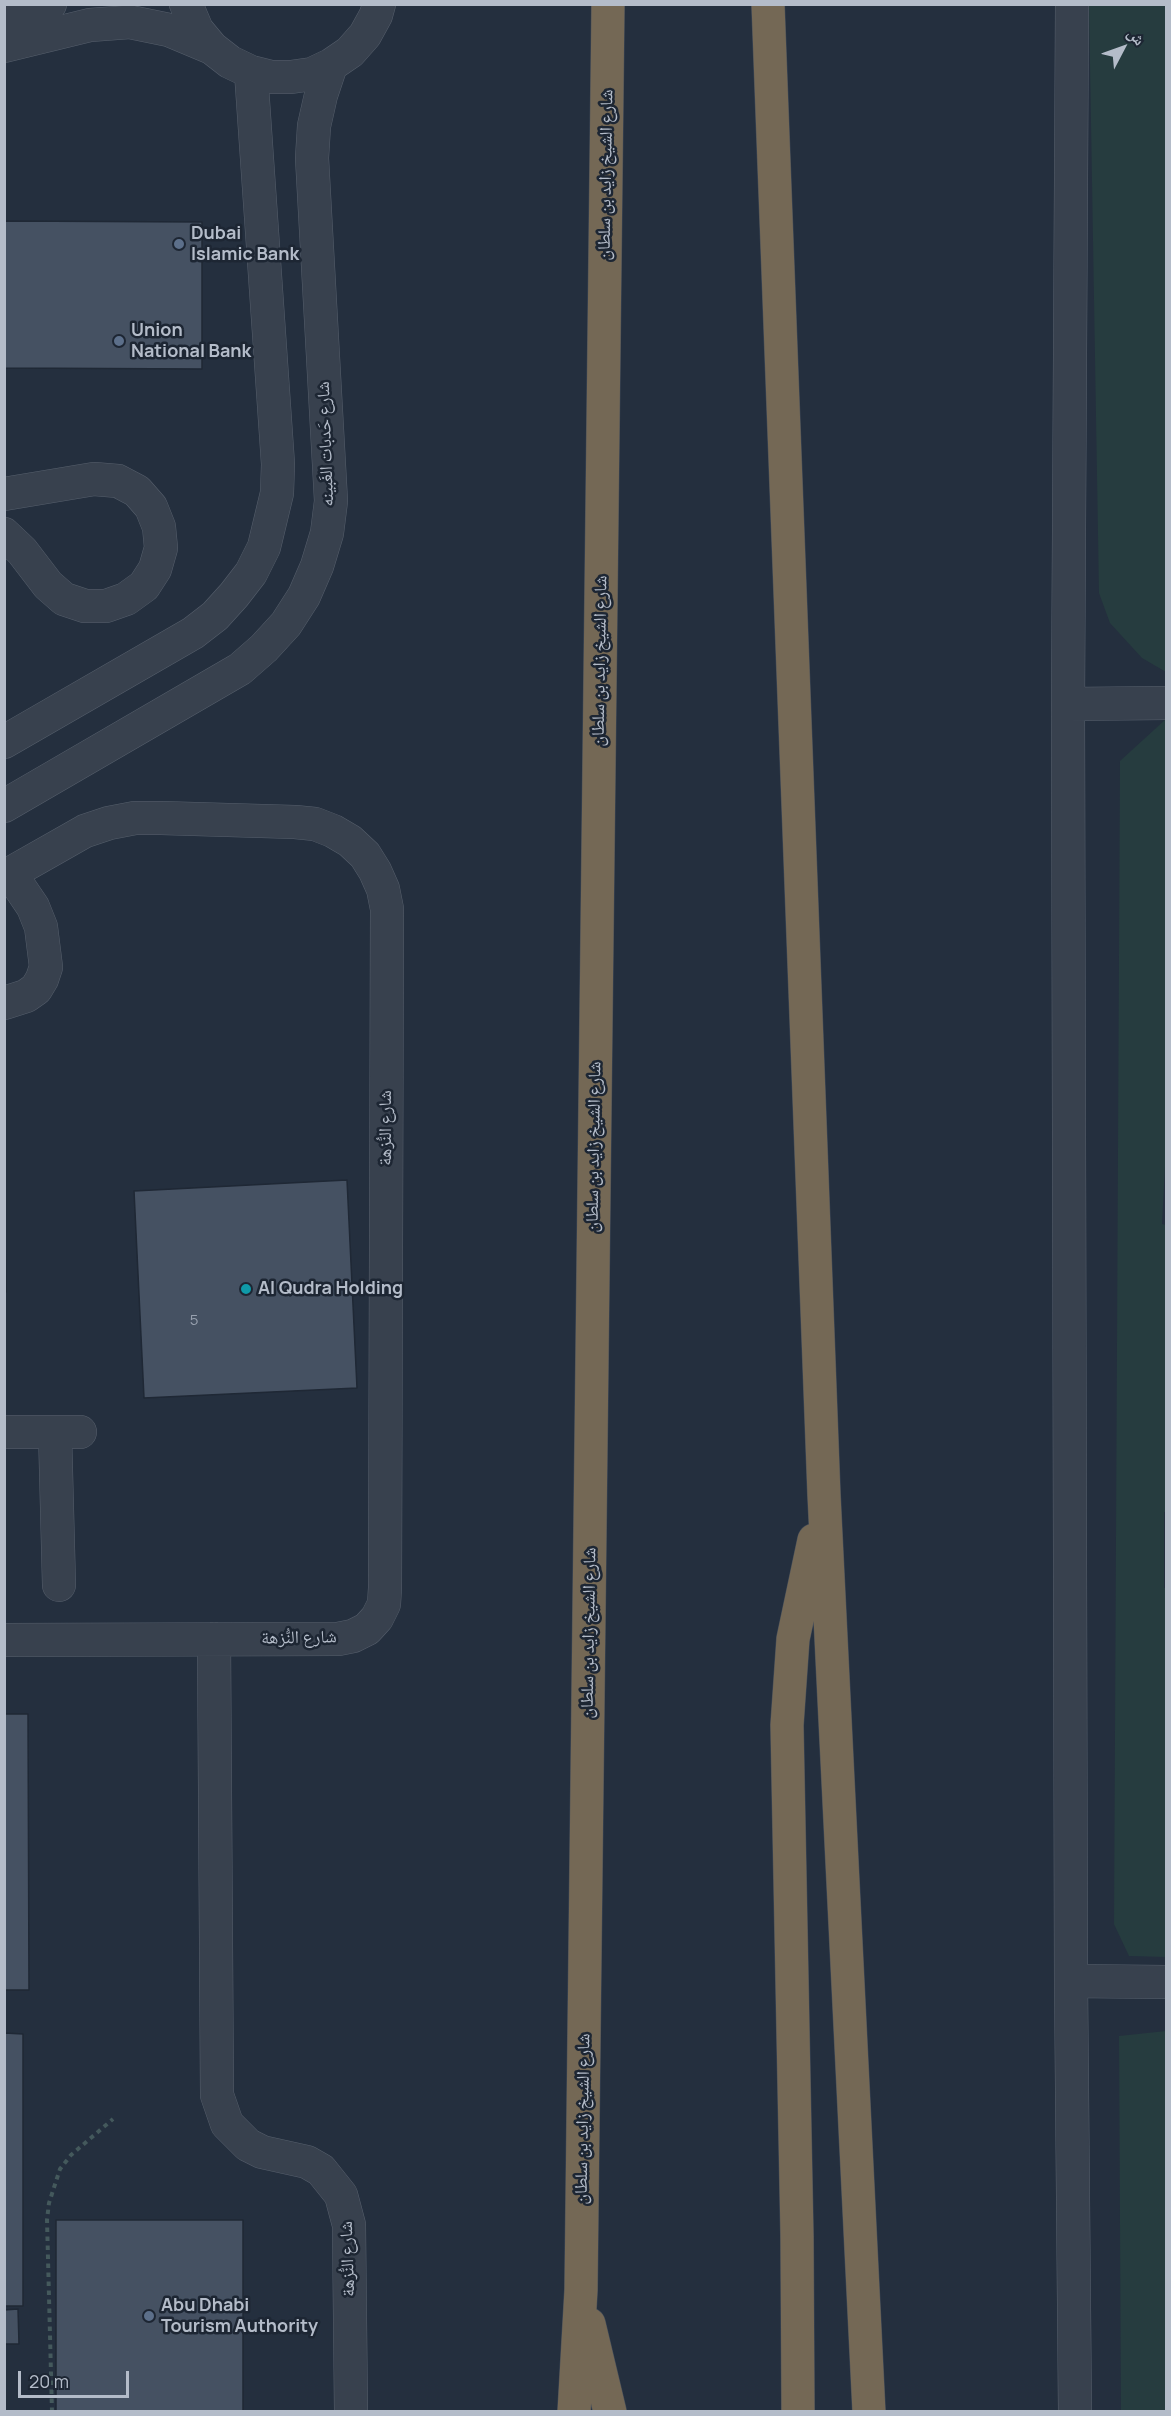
<!DOCTYPE html>
<html>
<head>
<meta charset="utf-8">
<style>
	body { margin:0 }
	#map { position:relative; width:1171px; height:2416px; overflow:hidden; background:#242f3e; font-family:Manrope,"Noto Naskh Arabic",sans-serif }
	canvas { display:block }
	.frame { position:absolute; inset:0; border:6px solid #b4bcc9; pointer-events:none }
	.north { position:absolute; left:1093px; top:18px; width:60px; height:60px; -webkit-text-stroke:4px #1d2633; paint-order:stroke; rotate:49deg; font-size:16px; font-weight:700; line-height:24px; text-align:center; color:#b4bcc9 }
	.north::after { content:''; display:block; margin:auto; width:21px; height:27px; background:#b4bcc9; clip-path:polygon(50% 0,100% 100%,50% 72%,0 100%) }
	.scale { position:absolute; left:18px; top:2371px; width:111px; height:27px; box-sizing:border-box; border:3px solid #b4bcc9; border-top:0; padding-left:8px; font-size:18px; line-height:21px; white-space:nowrap; color:#b4bcc9; -webkit-text-stroke:4px #1d2633; paint-order:stroke }
</style>
</head>
<body>
<div id="map">
<canvas width="1171" height="2416"></canvas>
<div class="frame"></div>
<div class="north">ش</div>
<div class="scale">20 m</div>
</div>
<script>
const c = document.querySelector('canvas').getContext('2d');
c.lineJoin = 'round';
function fill(path, color) { c.fillStyle = color; c.fill(path, 'evenodd'); }
const toPath = rows => new Path2D(rows.map(r => 'M' + r).join(''));
function trace(path, color, width, dash) { c.strokeStyle = color; c.lineWidth = width; c.lineCap = dash ? 'butt' : 'round'; c.setLineDash(dash || []); c.stroke(path); }
function write(font, color, halo, rows, align = 'center') {
  c.font = font + ' Manrope,"Noto Naskh Arabic",sans-serif'; c.lineWidth = 5; c.setLineDash([]); c.textBaseline = 'middle'; c.strokeStyle = halo; c.fillStyle = color; for (const [text, x, y, turn = 0] of rows) {
    c.save(); c.translate(x, y); c.rotate((+turn || 0) * Math.PI / 180); c.textAlign = isNaN(turn) ? turn : align; if (halo) c.strokeText(text, 0, 0); c.fillText(text, 0, 0); c.restore();
  }
}
const green = toPath([
	[1089,5,1166,5,1166,672,1142,658,1110,623,1099,593],
	[1166,719,1166,1148,1162,1224,1166,1225,1166,1512,1164,1512,1164,1588,1166,1588,1166,1957,1129,1956,1114,1924,1120,761],
	[1166,2031,1166,2411,1121,2411,1119,2036]
]);
const building = toPath([
	[4,221,202,222,202,369,4,368,4,221],
	[4,1177,6,1292,4,1292,4,1177],
	[347,1180,357,1388,144,1398,134,1191,347,1180],
	[4,1714,28,1714,29,1990,4,1990,4,1714],
	[4,2033,23,2034,23,2306,4,2306,4,2033],
	[56,2220,243,2220,243,2412,56,2412,56,2220],
	[18,2309,19,2344,4,2344,4,2310,18,2309]
]);
const path = toPath([
	[52,2412,47,2220,49,2203,60,2169,71,2155,113,2119]
]);
const minor = toPath([
	[186,4,197,30,212,48,230,62,251,72,271,77,291,77,312,74,331,65,350,52,365,35,376,15,379,4],
	[1072,4,1068,704,1071,1981,1075,2412],
	[4,19,50,4],
	[4,46,90,25,130,22,169,30,212,48],
	[4,494,94,479,118,481,137,491,151,507,159,527,161,548,155,569,144,586,126,599,106,606,85,606,64,599,48,585,22,551,4,534],
	[1068,704,1166,703],
	[4,742,193,633,215,616,234,595,251,573,264,547,277,493,278,464,251,72],
	[4,806,240,669,264,648,286,624,304,596,317,566,327,533,331,501,312,158,314,126,321,95,331,65],
	[4,877,85,831,109,823,135,818,161,818,295,822,315,824,333,831,350,841,365,855,375,871,383,889,387,909,385,1588,384,1604,377,1618,367,1629,353,1636,338,1639,4,1640],
	[4,1003,26,996,36,989,42,979,46,967,41,927,33,907,10,873],
	[4,1432,80,1432],
	[55,1432,59,1585],
	[214,1639,217,2095,227,2124,248,2145,262,2152,307,2162,321,2170,341,2195,349,2225,351,2412],
	[1071,1981,1166,1982]
]);
const highway = toPath([
	[768,4,824,1495,869,2412],
	[589,2324,610,2412],
	[574,2412,581,2290,608,4],
	[798,2412,797,2236,787,1725,793,1639,814,1540]
]);
const markers = [
	[179,244,6,"#5c6f8a"],
	[119,341,6,"#5c6f8a"],
	[246,1289,6,"#0f9aa8"],
	[149,2316,6,"#5c6f8a"]
];
const numberNames = [
	["5",194,1321]
];
const streetNames = [
	["شارع الشيخ زايد بن سلطان",606,175,-89],
	["شارع حَدبات الغَبينه",326,444,-92],
	["شارع الشيخ زايد بن سلطان",600,661,-89],
	["شارع النُّزهة",386,1128,-90],
	["شارع الشيخ زايد بن سلطان",594,1147,-89],
	["شارع الشيخ زايد بن سلطان",589,1633,-89],
	["شارع النُّزهة",299,1638,-1],
	["شارع الشيخ زايد بن سلطان",583,2119,-89],
	["شارع النُّزهة",348,2259,-92]
];
const poiNames = [
	["Dubai",191,234],
	["Islamic Bank",191,255],
	["Union",131,331],
	["National Bank",131,352],
	["Al Qudra Holding",258,1289],
	["Abu Dhabi",161,2306],
	["Tourism Authority",161,2327]
];
fill(green, '#263c3f');
fill(building, '#455162');
trace(building, '#1f2835', 1.5);
trace(minor, '#565f6c', 34);
trace(highway, '#434c59', 34);
trace(path, '#44595c', 4, [4.5, 4.5]);
trace(minor, '#38414e', 33);
trace(highway, '#746855', 33);
for (const [x, y, r, color] of markers) { const dot = new Path2D(); dot.arc(x, y, r, 0, 2 * Math.PI); c.fillStyle = color; c.fill(dot); trace(dot, '#1d2633', 2); }
write('15px', '#98a1af', null, numberNames);
write('18px', '#b4bcc9', '#1d2633', streetNames);
write('bold 18px', '#b4bcc9', '#1d2633', poiNames, 'left');
</script>
</body>
</html>
